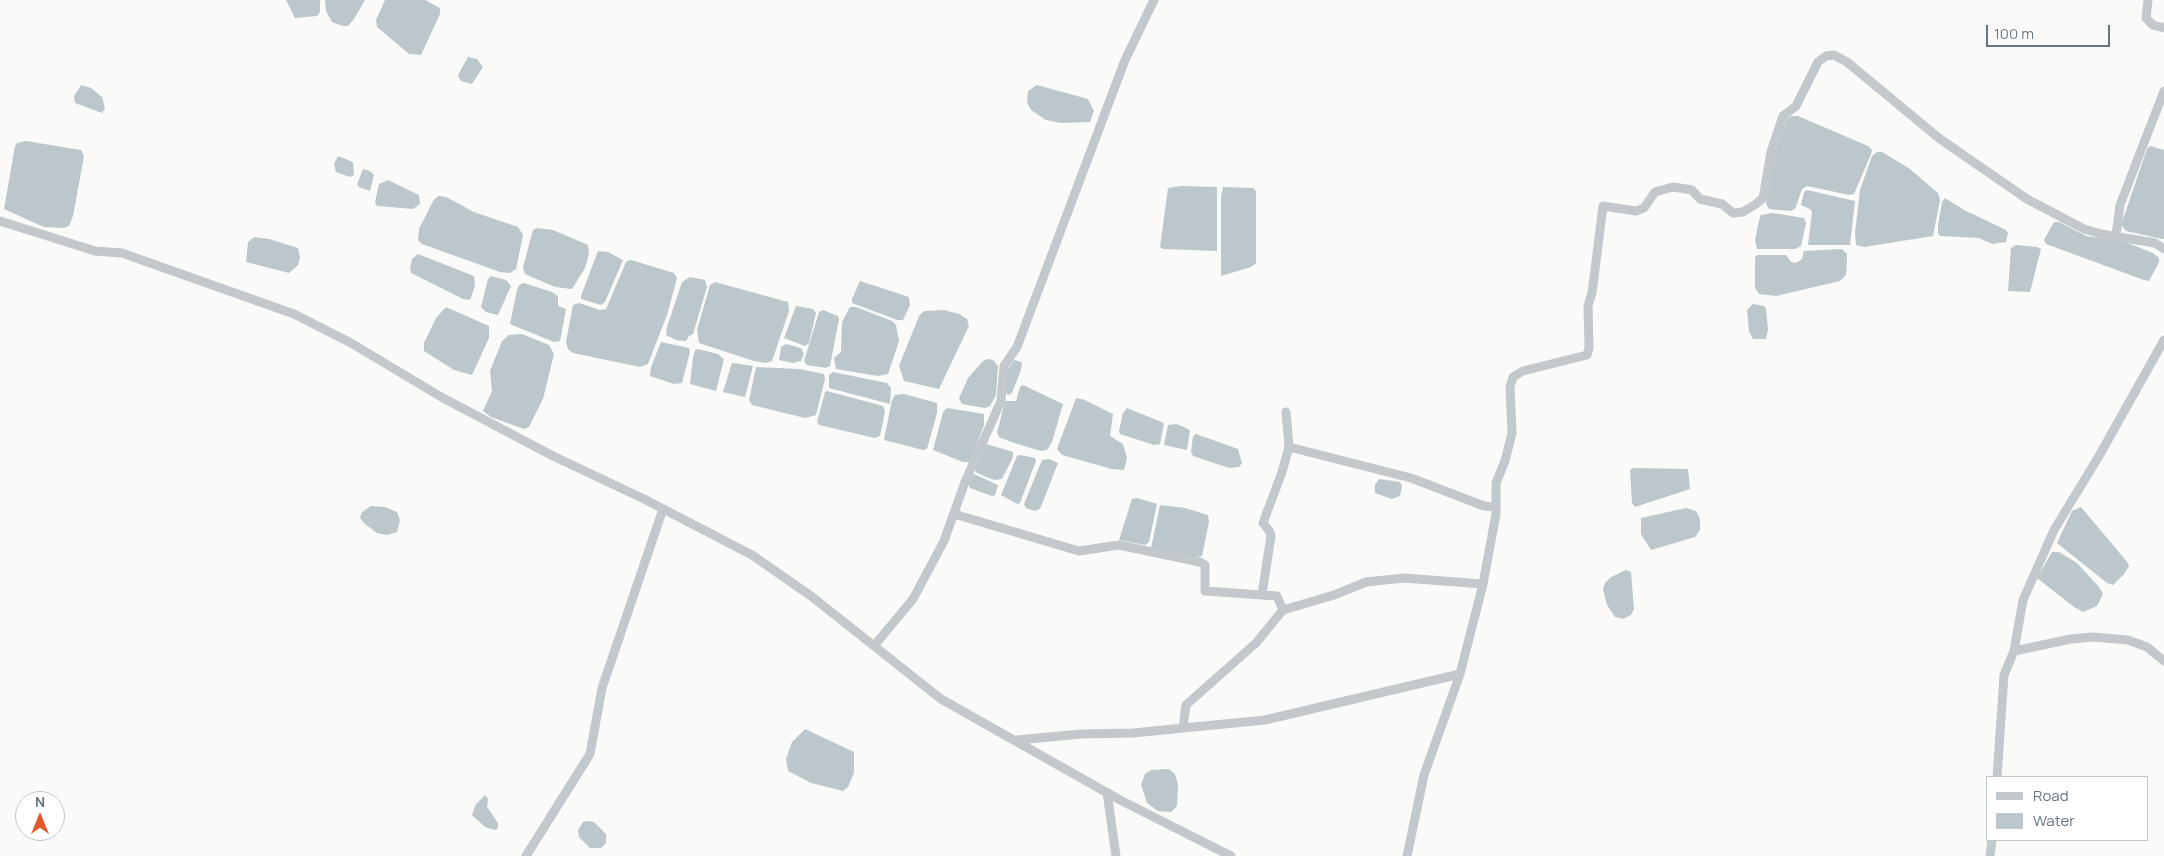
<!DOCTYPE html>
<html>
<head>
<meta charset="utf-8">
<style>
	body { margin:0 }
	#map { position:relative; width:2164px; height:856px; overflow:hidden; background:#fafaf8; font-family:Manrope,sans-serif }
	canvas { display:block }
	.legend { position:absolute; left:1986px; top:776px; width:162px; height:65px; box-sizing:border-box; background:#fff; border:1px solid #c1c8cd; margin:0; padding:6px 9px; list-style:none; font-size:15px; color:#657683 }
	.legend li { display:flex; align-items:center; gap:10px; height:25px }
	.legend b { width:25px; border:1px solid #c1c8cd }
	.north { position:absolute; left:15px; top:791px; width:50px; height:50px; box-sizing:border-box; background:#fff; border:1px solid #c1c8cd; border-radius:50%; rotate:0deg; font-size:14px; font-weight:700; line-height:20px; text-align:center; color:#657683 }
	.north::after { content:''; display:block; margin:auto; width:18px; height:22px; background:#e4572e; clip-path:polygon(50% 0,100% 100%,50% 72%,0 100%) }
	.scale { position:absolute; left:1986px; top:25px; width:124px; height:22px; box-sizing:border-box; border:2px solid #657683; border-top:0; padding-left:6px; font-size:15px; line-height:18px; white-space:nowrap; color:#657683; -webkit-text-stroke:4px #fff; paint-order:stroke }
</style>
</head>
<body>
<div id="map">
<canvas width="2164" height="856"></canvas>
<ul class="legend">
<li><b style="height:6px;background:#c3c8cc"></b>Road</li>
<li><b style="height:14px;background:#bbc7cb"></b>Water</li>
</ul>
<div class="north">N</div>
<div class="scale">100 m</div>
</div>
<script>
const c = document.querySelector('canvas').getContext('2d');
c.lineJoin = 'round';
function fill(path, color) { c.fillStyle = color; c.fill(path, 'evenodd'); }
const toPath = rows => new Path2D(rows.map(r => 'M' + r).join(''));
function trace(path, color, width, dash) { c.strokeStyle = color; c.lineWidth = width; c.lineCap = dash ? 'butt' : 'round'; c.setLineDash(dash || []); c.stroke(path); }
const water = toPath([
	[286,0,320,0,320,12,317,16,295,18],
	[325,0,365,0,354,19,348,26,343,26,332,22,326,11],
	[385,0,425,0,440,8,440,14,421,55,409,54,377,27,376,20],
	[468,57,477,59,483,67,472,84,461,81,458,75],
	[81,85,91,88,102,97,105,108,102,113,75,103,74,96],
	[1037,85,1088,99,1094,111,1090,122,1061,123,1046,120,1031,110,1027,102,1028,91],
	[1798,116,1868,146,1872,150,1871,154,1854,194,1849,195,1807,186,1802,189,1795,209,1790,211,1769,209,1766,204,1776,149,1787,119,1791,116],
	[26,141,81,150,84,156,73,216,69,226,64,228,44,227,4,209,15,146,17,143],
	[2150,146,2164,150,2164,239,2162,239,2126,231,2121,225,2147,149],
	[1877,152,1882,152,1910,169,1938,193,1940,200,1933,236,1864,247,1856,245,1855,233,1860,190,1872,156],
	[338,156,353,162,354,175,350,177,336,172,334,164],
	[363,169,370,171,374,175,370,191,359,187,357,184],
	[388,180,419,195,420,204,413,209,377,206,375,202,379,184],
	[1181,186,1217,187,1217,251,1163,249,1160,247,1168,188],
	[1223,187,1253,188,1256,191,1256,263,1251,267,1221,276,1221,197],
	[1807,190,1855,201,1850,245,1808,245,1812,212,1810,209,1801,205,1804,192],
	[438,196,446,197,474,212,518,227,523,235,516,269,510,273,500,272,422,244,418,240,419,229,433,201],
	[1945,198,1964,210,2006,230,2008,233,2006,242,1992,244,1979,238,1940,236,1938,233,1938,225,1942,202],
	[1772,213,1804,218,1806,223,1801,246,1795,249,1757,249,1755,240,1759,221,1761,215],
	[2054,222,2059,222,2086,236,2125,242,2153,253,2159,258,2159,262,2149,281,2144,280,2046,244,2044,240],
	[536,228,553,230,588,245,589,254,585,268,572,289,555,287,525,274,523,267,533,230],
	[254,237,269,239,298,248,300,258,298,265,289,273,246,262,248,242],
	[2016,245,2037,247,2041,249,2030,292,2008,291,2011,248],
	[1842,249,1847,254,1847,258,1846,275,1840,281,1776,296,1759,294,1755,288,1755,257,1757,255,1786,255,1791,262,1796,263,1802,259,1804,251],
	[598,251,608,252,623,260,605,302,601,305,581,299,581,296],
	[418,254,474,276,475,286,470,300,463,299,411,273,410,269,412,259],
	[631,260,674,273,677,278,667,315,648,364,640,367,573,353,568,349,566,342,573,305,579,303,600,310,606,309,626,262],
	[491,276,506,280,511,286,498,315,486,312,481,307,488,279],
	[690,277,705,280,707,287,693,334,689,336,686,341,676,340,666,335,667,327,682,282],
	[860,281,909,297,910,305,903,320,897,320,852,303,852,299],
	[715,282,788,302,789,311,772,361,766,363,754,361,699,343,697,330,710,285],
	[524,283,552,292,558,296,558,306,566,309,560,341,554,342,510,324,517,290,519,285],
	[1753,304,1764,306,1766,309,1768,330,1766,339,1753,339,1749,331,1747,310],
	[796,306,813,309,816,313,809,343,805,346,784,338],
	[446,307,489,326,489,338,472,375,454,370,424,351,424,343,436,318],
	[850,307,856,307,892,321,896,325,899,341,888,374,878,376,836,369,834,358,841,352,842,322],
	[823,310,838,316,839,319,830,366,826,368,807,365,804,361,819,312],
	[944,310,959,314,967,319,969,326,939,389,904,381,899,366,919,316,924,311],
	[522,334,549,345,554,354,543,399,529,427,524,429,491,417,483,411,492,391,490,371,502,341,509,335],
	[661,342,689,348,690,352,682,383,674,384,650,376,651,367],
	[786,344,801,348,804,354,801,361,793,363,779,360,781,347],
	[698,349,718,354,724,359,716,391,690,384,693,358,695,350],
	[988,359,993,360,998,366,996,395,990,406,985,408,962,404,959,398,968,378,983,361],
	[1014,360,1022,362,1021,370,1012,393,1008,395,1006,392,1007,371],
	[732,363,753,366,745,397,723,392],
	[756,367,799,369,824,374,825,379,816,415,805,418,752,405,749,400],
	[833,372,887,383,891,388,890,404,829,388,829,375],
	[1023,385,1063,404,1052,442,1047,450,1041,451,1011,442,999,437,997,433,1005,401,1016,401,1020,387],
	[827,391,883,406,885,411,880,436,875,438,819,425,817,422,825,392],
	[904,394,937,403,937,413,927,449,923,450,884,440,892,400,895,395],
	[1076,398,1085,400,1113,414,1110,436,1123,444,1127,458,1124,470,1112,469,1062,455,1057,449],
	[947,408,984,414,984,425,970,462,963,462,933,450,943,412],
	[1127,408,1164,423,1160,444,1154,445,1120,434,1119,431,1123,413],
	[1177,424,1190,430,1187,450,1164,445,1168,425],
	[1196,434,1238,449,1242,463,1239,467,1229,468,1193,456,1191,452,1193,436],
	[986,444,1013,452,1013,457,1002,479,994,480,977,473,975,470],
	[1020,455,1035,458,1036,461,1020,503,1017,504,1001,495,1017,456],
	[1049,459,1058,463,1040,509,1035,511,1026,508,1024,504,1042,460],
	[1633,468,1688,469,1690,489,1635,507,1632,503,1630,470],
	[974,474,998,485,995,495,992,496,970,488,968,484],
	[1379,479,1400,482,1402,486,1400,496,1392,499,1375,493,1375,485],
	[1137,498,1157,504,1149,542,1145,545,1119,540,1132,499],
	[1160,505,1185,508,1208,515,1209,522,1202,556,1196,557,1151,548],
	[371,506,385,507,397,512,400,520,397,532,387,535,377,533,365,524,360,518,362,512],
	[2081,507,2128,563,2129,566,2124,574,2113,585,2107,583,2057,543,2072,511],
	[1686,508,1696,511,1700,519,1700,530,1695,537,1651,550,1641,534,1641,518],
	[2052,552,2059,552,2077,563,2099,587,2103,594,2097,606,2083,612,2074,607,2037,578],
	[1626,570,1631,572,1634,609,1631,615,1623,619,1615,617,1607,605,1603,589,1605,583,1611,577],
	[805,729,854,752,854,773,848,787,843,791,811,783,788,771,786,759,792,742],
	[1169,769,1175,774,1178,785,1177,806,1171,812,1158,811,1147,803,1141,784,1145,774,1151,770],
	[485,795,488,799,487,807,498,823,498,828,495,830,485,827,472,815,476,804],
	[587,821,594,822,606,834,606,843,601,848,590,848,579,837,578,830,583,822]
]);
const street = toPath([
	[2148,0,2146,18,2153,25,2164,28],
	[0,221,95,251,122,253,294,314,351,343,443,398,553,456,644,499,752,555,811,596,941,699,1120,800,1231,856],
	[2116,235,2120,205,2164,91],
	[1289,447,1411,478,1484,506,1495,507],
	[954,514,1079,551,1119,545,1200,562,1205,565,1205,591,1277,596,1283,610],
	[1262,594,1271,536,1270,532,1263,523,1282,472,1289,447,1286,412],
	[874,646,913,599,944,541,965,482,1001,401,1004,366,1017,347,1125,60,1154,0],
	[2014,651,2071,639,2093,637,2128,640,2147,647,2164,661],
	[1183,728,1186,705,1256,643,1283,610,1334,595,1366,582,1404,578,1483,584],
	[1017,740,1081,734,1133,733,1265,720,1460,674],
	[1997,777,2004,675,2014,651,2023,600,2054,530,2099,456,2164,340],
	[1107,792,1116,856],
	[526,856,590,754,602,688,663,509],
	[1407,856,1424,775,1460,674,1483,584,1496,514,1496,483,1505,461,1512,433,1510,387,1513,377,1523,371,1587,355,1589,348,1588,306,1592,293,1603,206,1636,211,1644,208,1655,192,1673,187,1692,190,1700,199,1722,204,1733,213,1743,212,1756,204,1763,198,1771,152,1783,116,1796,106,1818,62,1826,56,1834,55,1847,62,1940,139,2027,199,2084,229,2101,234,2155,243,2164,249],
	[1990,856,1992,840]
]);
fill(water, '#bbc7cb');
trace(street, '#c3c8cc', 9);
</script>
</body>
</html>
